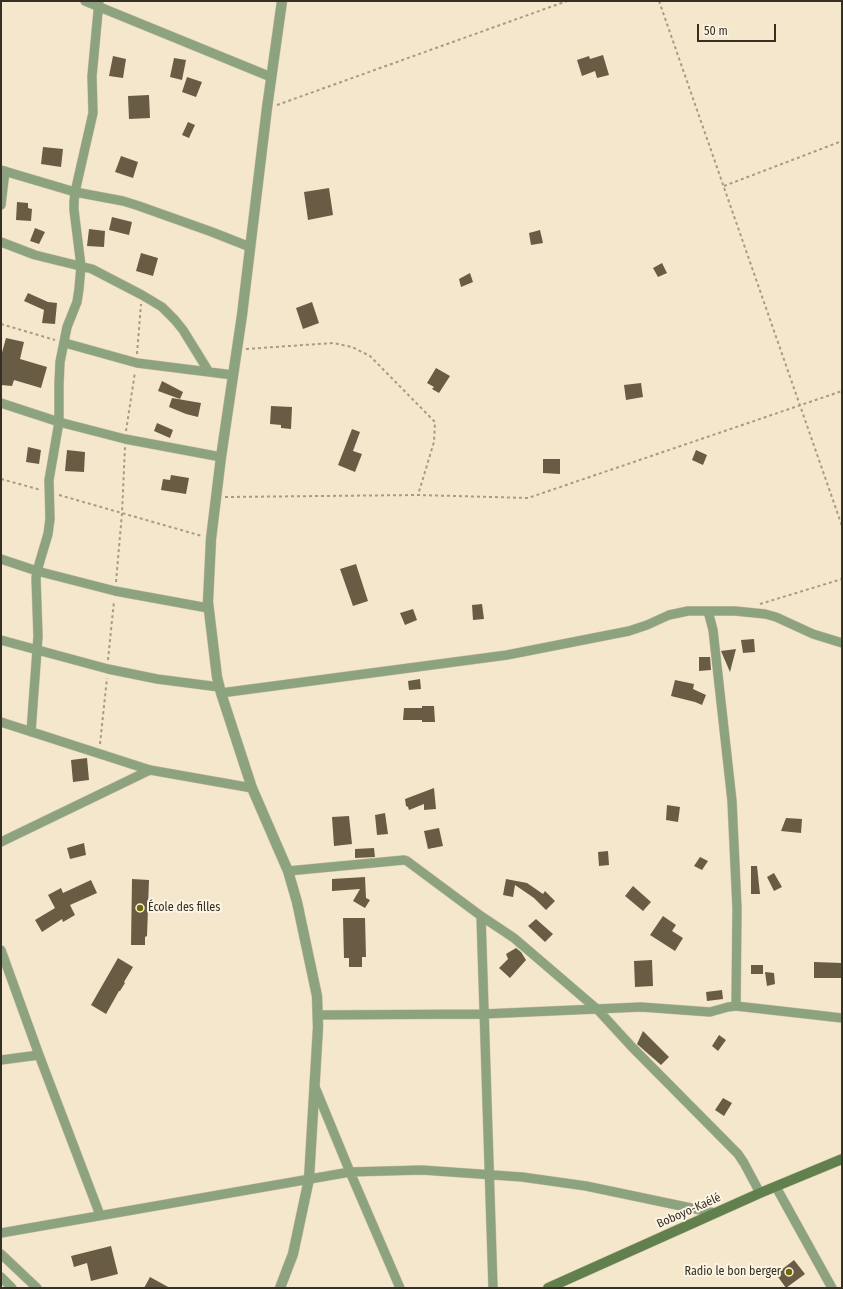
<!DOCTYPE html>
<html>
<head>
<meta charset="utf-8">
<style>
	body { margin:0 }
	#map { position:relative; width:843px; height:1289px; overflow:hidden; background:#f5e7cc; font-family:"Fira Sans Condensed",sans-serif }
	canvas { display:block }
	.frame { position:absolute; inset:0; border:2px solid #352f25; pointer-events:none }
	.scale { position:absolute; left:697px; top:24px; width:79px; height:18px; box-sizing:border-box; border:2px solid #352f25; border-top:0; padding-left:5px; font-size:12px; line-height:14px; white-space:nowrap; color:#352f25; -webkit-text-stroke:3px #fdf5e4; paint-order:stroke }
</style>
</head>
<body>
<div id="map">
<canvas width="843" height="1289"></canvas>
<div class="frame"></div>
<div class="scale">50 m</div>
</div>
<script>
const c = document.querySelector('canvas').getContext('2d');
c.lineJoin = 'round';
function fill(path, color) { c.fillStyle = color; c.fill(path, 'evenodd'); }
const toPath = rows => new Path2D(rows.map(r => 'M' + r).join(''));
function trace(path, color, width, dash) { c.strokeStyle = color; c.lineWidth = width; c.lineCap = dash ? 'butt' : 'round'; c.setLineDash(dash || []); c.stroke(path); }
function write(font, color, halo, rows, align = 'center') {
  c.font = font + ' "Fira Sans Condensed",sans-serif'; c.lineWidth = 4; c.setLineDash([]); c.textBaseline = 'middle'; c.strokeStyle = halo; c.fillStyle = color; for (const [text, x, y, turn = 0] of rows) {
    c.save(); c.translate(x, y); c.rotate((+turn || 0) * Math.PI / 180); c.textAlign = isNaN(turn) ? turn : align; if (halo) c.strokeText(text, 0, 0); c.fillText(text, 0, 0); c.restore();
  }
}
const building = toPath([
	[603,55,609,75,597,78,595,71,582,76,577,60,589,56,590,59],
	[113,56,126,59,123,78,109,76],
	[174,58,186,60,182,80,170,77],
	[187,77,202,82,196,97,182,92],
	[149,95,150,118,129,119,128,96],
	[188,122,195,125,189,138,182,135],
	[43,147,63,149,61,167,41,164],
	[121,156,138,162,133,178,115,172],
	[329,188,333,215,308,220,304,192],
	[17,202,28,203,28,208,32,209,31,221,16,220],
	[112,217,132,222,129,235,109,230],
	[35,228,45,232,39,244,30,241],
	[89,229,105,231,104,247,87,246],
	[540,230,543,243,531,245,529,233],
	[141,253,158,258,153,276,136,271],
	[662,263,667,273,658,277,653,268],
	[470,273,473,282,461,287,459,279],
	[28,293,48,302,57,303,55,324,42,323,44,310,24,301],
	[312,302,319,323,303,329,296,308],
	[6,338,24,342,20,359,47,367,41,388,14,380,12,386,1,385,1,356],
	[436,368,450,376,439,393,432,389,434,387,427,383],
	[162,381,183,392,180,399,158,391],
	[641,383,643,397,626,400,624,385],
	[172,398,201,403,198,417,186,414,169,407],
	[271,406,292,407,291,429,281,428,281,425,270,424],
	[157,423,173,430,170,438,154,431],
	[352,429,360,432,353,451,362,454,355,472,338,465],
	[28,447,41,450,39,464,26,462],
	[67,450,85,452,84,472,65,471],
	[696,450,707,455,703,465,692,460],
	[543,459,560,459,560,474,543,473],
	[171,475,189,478,186,494,161,490,163,479,170,480],
	[356,564,368,601,353,606,340,569],
	[482,604,484,619,473,620,472,605],
	[413,609,417,620,405,625,400,613],
	[754,639,755,652,743,653,741,640],
	[736,649,730,672,721,651],
	[699,657,710,657,711,670,699,671],
	[420,679,421,689,409,690,408,681],
	[675,680,694,684,693,689,706,695,702,705,695,702,671,696],
	[422,706,434,706,435,722,422,722,422,720,403,720,404,708,422,708],
	[87,758,89,780,73,782,71,760],
	[434,788,436,809,424,810,424,804,409,810,408,807,406,806,405,799],
	[667,805,680,807,678,822,666,820],
	[385,813,388,834,377,835,375,815],
	[349,816,352,844,334,846,332,817],
	[786,818,802,819,801,833,781,831],
	[439,828,443,846,428,849,424,831],
	[84,843,86,855,70,859,67,848],
	[374,848,375,857,355,858,355,849],
	[608,851,609,865,599,866,598,852],
	[700,857,708,861,702,870,694,866],
	[751,866,757,866,760,894,751,894],
	[774,873,782,887,774,891,767,877],
	[365,877,366,898,370,900,365,908,353,901,360,889,332,891,332,879],
	[132,879,149,880,147,936,145,937,145,945,131,945],
	[506,879,527,883,543,894,545,891,555,901,546,910,534,898,515,885,513,897,503,895],
	[91,880,97,893,70,905,75,915,63,922,62,919,42,932,35,920,55,908,48,895,61,888,63,893],
	[633,886,651,902,643,911,625,896],
	[663,916,676,925,672,931,683,938,675,951,650,935],
	[343,918,365,918,366,957,362,957,362,967,349,967,349,958,344,958],
	[536,919,553,934,545,942,528,926],
	[516,948,521,952,526,960,510,978,499,968,508,959,506,954],
	[118,958,133,967,124,982,125,983,120,991,119,991,106,1014,91,1005],
	[652,960,653,986,635,987,634,961],
	[814,962,842,963,842,978,814,978],
	[751,965,763,965,763,974,751,974],
	[765,972,774,973,775,984,767,986],
	[722,990,723,999,707,1001,706,992],
	[643,1031,669,1057,661,1065,637,1044],
	[719,1035,726,1040,718,1051,712,1046],
	[723,1098,732,1103,724,1116,715,1110],
	[111,1246,118,1274,91,1281,87,1263,74,1267,71,1256],
	[794,1260,805,1274,786,1288,776,1274],
	[150,1277,170,1288,144,1288]
]);
const path = toPath([
	[659,1,842,526],
	[277,105,567,1],
	[724,186,842,141],
	[1,324,55,340],
	[246,349,333,343,352,347,370,356,435,422,434,442,418,495],
	[137,354,141,304],
	[126,431,135,372],
	[1,479,41,490],
	[59,495,202,536],
	[225,497,418,495,528,498,842,391],
	[116,582,122,513,125,447],
	[760,604,842,579],
	[108,660,114,601],
	[100,744,107,678]
]);
const minor = toPath([
	[85,1,271,77],
	[1,170,75,192,123,201,139,206,212,232,250,247],
	[1,205,5,171],
	[1,242,35,255,92,269,142,295,162,307,175,320,183,330,209,372],
	[65,343,137,363,233,375],
	[1,403,59,422,125,439,221,457],
	[1,559,37,571,115,591,208,608],
	[708,611,713,630,732,801,737,908,736,1006],
	[1,640,108,669,157,679,219,687],
	[221,693,507,655,629,631,647,625,669,615,688,611,735,611,765,614,776,617,813,634,842,643],
	[1,722,150,770,252,788],
	[31,732,38,636,36,578,37,571,48,534,50,519,49,480,59,422,59,384,60,362,67,327,77,302,79,289,81,266,74,210,74,202,75,192,93,113,92,76,99,1],
	[1,842,150,770],
	[288,871,404,860,407,861,481,916,514,938,598,1010,632,1047,738,1154,744,1163,760,1193],
	[481,916,493,1288],
	[1,950,39,1055,100,1215],
	[318,1015,484,1014,641,1007,710,1012,728,1007,736,1006,842,1018],
	[1,1060,39,1055],
	[315,1087,350,1172,400,1288],
	[776,1187,832,1288],
	[1,1233,350,1172,422,1170,522,1177,586,1186,715,1213],
	[1,1254,37,1288],
	[1,1277,12,1288]
]);
const tertiary = toPath([
	[280,1288,293,1254,309,1179,318,1027,317,996,297,902,288,871,252,788,221,693,217,677,208,602,211,539,221,457,242,315,267,108,282,1]
]);
const secondary = toPath([
	[548,1288,760,1193,842,1159]
]);
const markers = [
	[140,908,4,"#726800"],
	[789,1272,4,"#726800"]
];
const poiNames = [
	["École des filles",148,908],
	["Radio le bon berger",781,1272,"right"]
];
const streetNames = [
	["Boboyo-Kaélé",689,1211,-24]
];
fill(building, '#695c45');
trace(minor, '#cfc2ab', 10);
trace(tertiary, '#cfc2ab', 11);
trace(secondary, '#cfc2ab', 11);
trace(path, '#a69b87', 2, [3, 3]);
trace(minor, '#8da380', 9);
trace(tertiary, '#8da380', 10);
trace(secondary, '#61804d', 10);
for (const [x, y, r, color] of markers) { const dot = new Path2D(); dot.arc(x, y, r, 0, 2 * Math.PI); c.fillStyle = color; c.fill(dot); trace(dot, '#fdf5e4', 1.5); }
write('12px', '#352f25', '#fdf5e4', poiNames, 'left');
write('12px', '#352f25', '#fdf5e4', streetNames);
</script>
</body>
</html>
